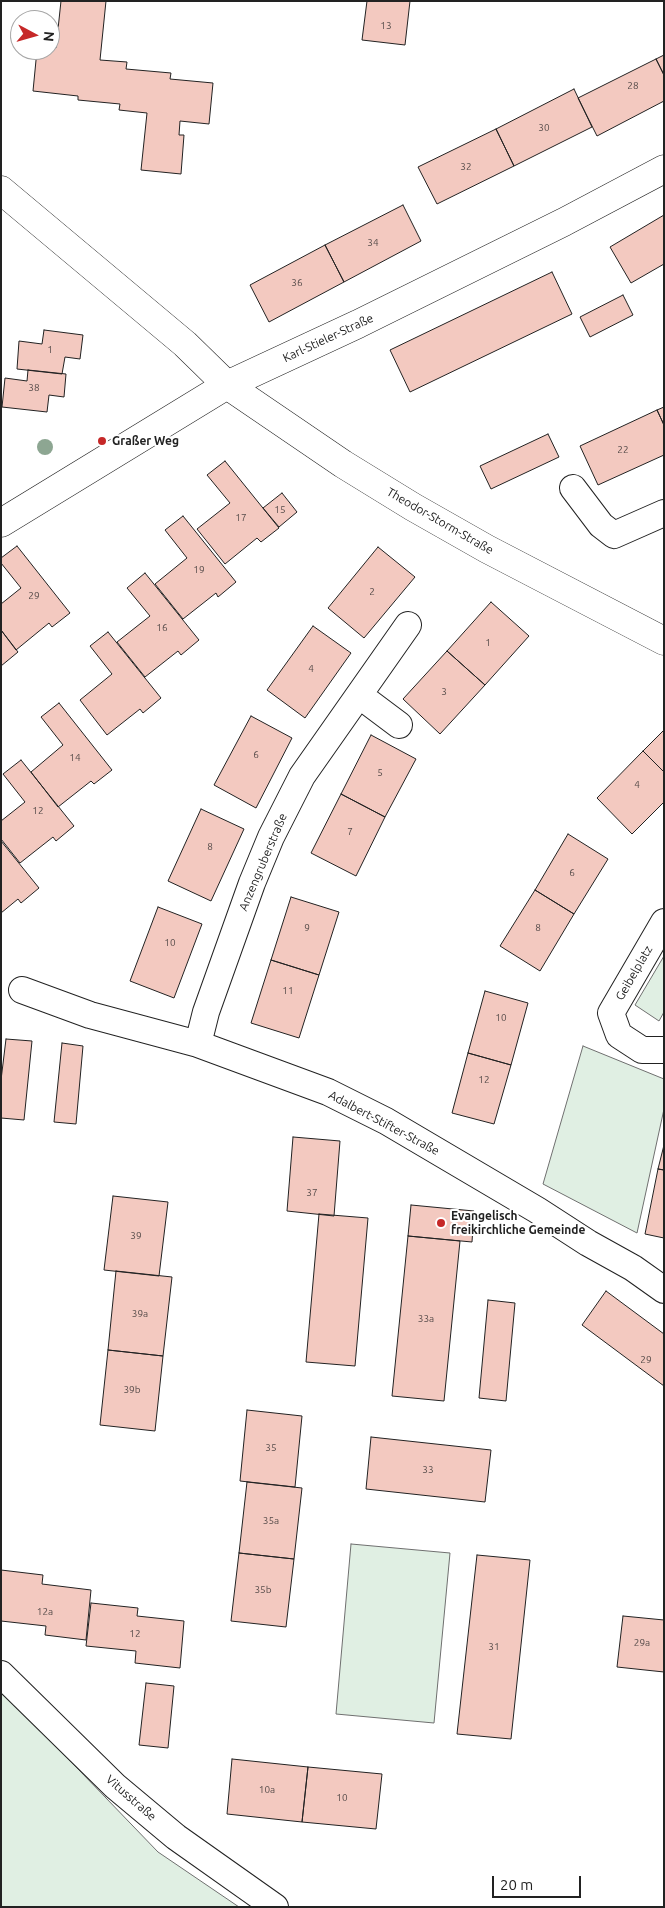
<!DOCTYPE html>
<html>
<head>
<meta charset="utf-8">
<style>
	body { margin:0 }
	#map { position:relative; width:665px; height:1908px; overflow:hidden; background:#fff; font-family:Ubuntu,sans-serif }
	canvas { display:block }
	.frame { position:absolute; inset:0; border:2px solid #222; pointer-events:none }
	.north { position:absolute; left:10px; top:10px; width:50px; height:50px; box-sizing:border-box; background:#fff; border:1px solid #a7a7a7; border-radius:50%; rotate:96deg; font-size:14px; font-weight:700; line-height:20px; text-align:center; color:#222 }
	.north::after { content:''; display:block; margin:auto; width:18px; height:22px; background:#c62828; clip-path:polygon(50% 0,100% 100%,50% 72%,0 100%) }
	.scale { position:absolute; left:492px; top:1876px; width:89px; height:22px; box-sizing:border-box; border:2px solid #222; border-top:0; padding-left:6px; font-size:15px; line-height:18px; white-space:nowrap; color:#222; -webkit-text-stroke:4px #fff; paint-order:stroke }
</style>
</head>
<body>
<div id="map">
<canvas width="665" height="1908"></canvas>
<div class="frame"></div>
<div class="north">N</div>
<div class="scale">20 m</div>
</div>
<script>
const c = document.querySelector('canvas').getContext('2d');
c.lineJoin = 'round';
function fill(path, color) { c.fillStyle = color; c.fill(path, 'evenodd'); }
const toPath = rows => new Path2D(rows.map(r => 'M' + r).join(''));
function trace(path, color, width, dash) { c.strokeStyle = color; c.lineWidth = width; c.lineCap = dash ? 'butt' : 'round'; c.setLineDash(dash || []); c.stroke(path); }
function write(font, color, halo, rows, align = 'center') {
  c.font = font + ' Ubuntu,sans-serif'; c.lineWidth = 4; c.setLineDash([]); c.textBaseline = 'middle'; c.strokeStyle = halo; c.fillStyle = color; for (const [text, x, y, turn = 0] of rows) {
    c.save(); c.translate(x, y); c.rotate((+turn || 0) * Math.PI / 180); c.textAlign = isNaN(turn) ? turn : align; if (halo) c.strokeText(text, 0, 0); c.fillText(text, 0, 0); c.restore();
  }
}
const green = toPath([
	[664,956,664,1012,659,1021,635,1005,664,956],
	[583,1046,664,1079,664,1109,637,1233,543,1184,583,1046],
	[351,1544,450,1553,434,1723,336,1714,351,1544],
	[1,1689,158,1852,239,1907,1,1907,1,1689]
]);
const building = toPath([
	[61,1,106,1,100,60,127,62,126,69,171,73,170,79,213,83,209,124,180,121,179,135,184,135,181,174,141,170,147,113,119,110,120,104,78,100,78,96,33,91,37,50,50,50,50,47,56,48,61,1],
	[367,1,410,1,405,45,362,40,367,1],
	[664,55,664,75,656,59,664,55],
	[656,59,664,75,664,101,597,136,578,98,656,59],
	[574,89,592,127,514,166,496,129,574,89],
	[496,129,514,166,437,204,418,167,496,129],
	[403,205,421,241,344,282,325,245,403,205],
	[664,215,664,264,631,283,610,247,664,215],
	[325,245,344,282,269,322,250,285,325,245],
	[552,272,572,314,410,392,390,350,552,272],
	[623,295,633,315,590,337,580,317,623,295],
	[44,330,83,335,80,359,65,357,62,374,17,369,19,341,42,344,44,330],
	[28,370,66,374,64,397,49,395,47,412,2,407,5,378,27,381,28,370],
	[664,407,664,425,657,410,664,407],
	[657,410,664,425,664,455,598,485,580,446,657,410],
	[548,434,559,457,491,489,480,466,548,434],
	[225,461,279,528,261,542,257,538,225,564,197,529,230,503,207,475,225,461],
	[282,493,297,512,279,527,263,508,282,493],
	[183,516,236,582,218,597,216,593,183,619,155,584,187,558,165,530,183,516],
	[17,546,70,613,52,627,49,623,16,650,1,630,1,604,21,588,1,563,1,558,17,546],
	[378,547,415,577,364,638,328,608,378,547],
	[145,573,199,640,181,655,178,651,145,677,117,642,150,616,127,588,145,573],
	[491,602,529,636,485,685,447,651,491,602],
	[313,626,351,653,305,718,267,690,313,626],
	[1,630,18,652,1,666,1,630],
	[108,632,161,698,143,713,140,709,107,735,80,700,112,674,90,646,108,632],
	[447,651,485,685,440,734,403,699,447,651],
	[59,703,112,770,94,784,91,781,58,807,31,772,63,745,41,717,59,703],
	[251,716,292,738,256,808,214,785,251,716],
	[664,730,664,772,643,751,664,730],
	[371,735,416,759,385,817,341,794,371,735],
	[643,751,664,772,664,802,632,834,597,798,643,751],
	[21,760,74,826,56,841,53,837,20,863,1,839,1,821,25,802,3,774,21,760],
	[341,794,385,817,356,876,311,853,341,794],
	[201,809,244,829,211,901,168,881,201,809],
	[568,834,608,859,574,914,535,890,568,834],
	[1,841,39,888,21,903,18,899,1,913,1,841],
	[535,890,574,914,540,971,500,946,535,890],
	[291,897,339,912,319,975,271,960,291,897],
	[158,907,202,924,174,998,130,981,158,907],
	[271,960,319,975,299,1038,251,1023,271,960],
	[485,991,528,1003,511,1065,468,1053,485,991],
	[6,1039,32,1041,24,1120,1,1118,1,1080,6,1039],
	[62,1043,83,1046,76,1124,54,1122,62,1043],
	[468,1053,511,1065,494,1124,452,1113,468,1053],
	[293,1137,340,1141,334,1216,287,1211,293,1137],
	[664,1145,664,1170,658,1169,664,1145],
	[658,1169,664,1170,664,1238,645,1234,658,1169],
	[113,1196,168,1202,159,1276,104,1270,113,1196],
	[411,1205,474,1211,472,1242,408,1236,411,1205],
	[319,1214,368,1218,355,1366,306,1362,319,1214],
	[408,1236,460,1241,444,1401,392,1396,408,1236],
	[116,1271,172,1277,163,1356,108,1350,116,1271],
	[606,1291,664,1334,664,1386,582,1325,606,1291],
	[488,1300,515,1303,506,1401,479,1398,488,1300],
	[108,1350,163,1356,155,1431,100,1425,108,1350],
	[247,1410,302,1416,295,1487,240,1481,247,1410],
	[371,1437,491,1450,485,1502,366,1489,371,1437],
	[247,1482,302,1488,294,1559,239,1553,247,1482],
	[239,1553,294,1559,286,1627,231,1621,239,1553],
	[477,1555,530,1560,511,1739,457,1734,477,1555],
	[1,1570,43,1575,42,1584,91,1590,86,1640,45,1635,46,1626,1,1621,1,1570],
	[91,1603,138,1608,137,1616,184,1621,180,1668,135,1663,136,1651,86,1646,91,1603],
	[623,1616,664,1620,664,1672,617,1667,623,1616],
	[146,1683,174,1686,168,1748,139,1745,146,1683],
	[232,1759,308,1767,302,1822,227,1814,232,1759],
	[308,1767,382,1774,376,1829,302,1822,308,1767]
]);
const street = toPath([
	[573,488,601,525,614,535,664,513],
	[359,695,399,725],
	[664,922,611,1013,619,1035,642,1050,664,1050],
	[22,990,90,1015,198,1044,328,1092,386,1121,537,1210,588,1243,633,1268,664,1290],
	[198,1044,206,1012,252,883,271,837,302,776,408,625],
	[1,1674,115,1786,176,1837,275,1907]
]);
const secondary = toPath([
	[1,190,185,344,227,385,343,464,413,507,487,549,664,641],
	[1,523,227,385,358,324,564,222,664,169]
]);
const trees = [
	[45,447]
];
const markers = [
	[102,441,5,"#c62828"],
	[441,1223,5,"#c62828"]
];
const numberNames = [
	["13",386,26],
	["28",633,86],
	["30",544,128],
	["32",466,167],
	["34",373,243],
	["36",297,283],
	["1",50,350],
	["38",34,388],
	["22",623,450],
	["15",280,510],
	["17",241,518],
	["19",199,570],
	["2",372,592],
	["29",34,596],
	["16",162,628],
	["1",488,643],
	["4",311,669],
	["3",444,692],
	["6",256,755],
	["14",75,758],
	["5",380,773],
	["4",637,785],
	["12",38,811],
	["7",350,832],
	["8",210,847],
	["6",572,873],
	["9",307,928],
	["8",538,928],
	["10",170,943],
	["11",288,991],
	["10",501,1018],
	["12",484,1080],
	["37",312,1193],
	["39",136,1236],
	["39a",140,1314],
	["33a",426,1319],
	["29",646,1360],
	["39b",132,1390],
	["35",271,1448],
	["33",428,1470],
	["35a",271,1521],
	["35b",263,1590],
	["12a",45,1612],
	["12",135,1634],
	["29a",642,1643],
	["31",494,1647],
	["10a",267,1790],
	["10",342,1798]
];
const streetNames = [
	["Karl-Stieler-Straße",328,338,-25],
	["Theodor-Storm-Straße",440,521,30],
	["Anzengruberstraße",263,862,-67],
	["Geibelplatz",634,973,-60],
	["Adalbert-Stifter-Straße",384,1123,28],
	["Vitusstraße",131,1798,41]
];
const poiNames = [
	["Graßer Weg",112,441],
	["Evangelisch",451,1216],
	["freikirchliche Gemeinde",451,1230]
];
fill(green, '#e0efe3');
trace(green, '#6f6f6f', 1);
fill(building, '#f3c9c0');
trace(building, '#222', 1);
trace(street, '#222', 28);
trace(secondary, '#222', 29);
trace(street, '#fff', 26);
trace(secondary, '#fff', 28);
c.fillStyle = '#8da692';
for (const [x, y] of trees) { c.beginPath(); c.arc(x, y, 8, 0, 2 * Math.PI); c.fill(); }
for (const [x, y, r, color] of markers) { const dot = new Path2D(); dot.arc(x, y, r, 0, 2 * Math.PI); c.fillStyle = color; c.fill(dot); trace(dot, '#fff', 2); }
write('10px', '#564c4a', null, numberNames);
write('12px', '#222', '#fff', streetNames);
write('bold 12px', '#222', '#fff', poiNames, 'left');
</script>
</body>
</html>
